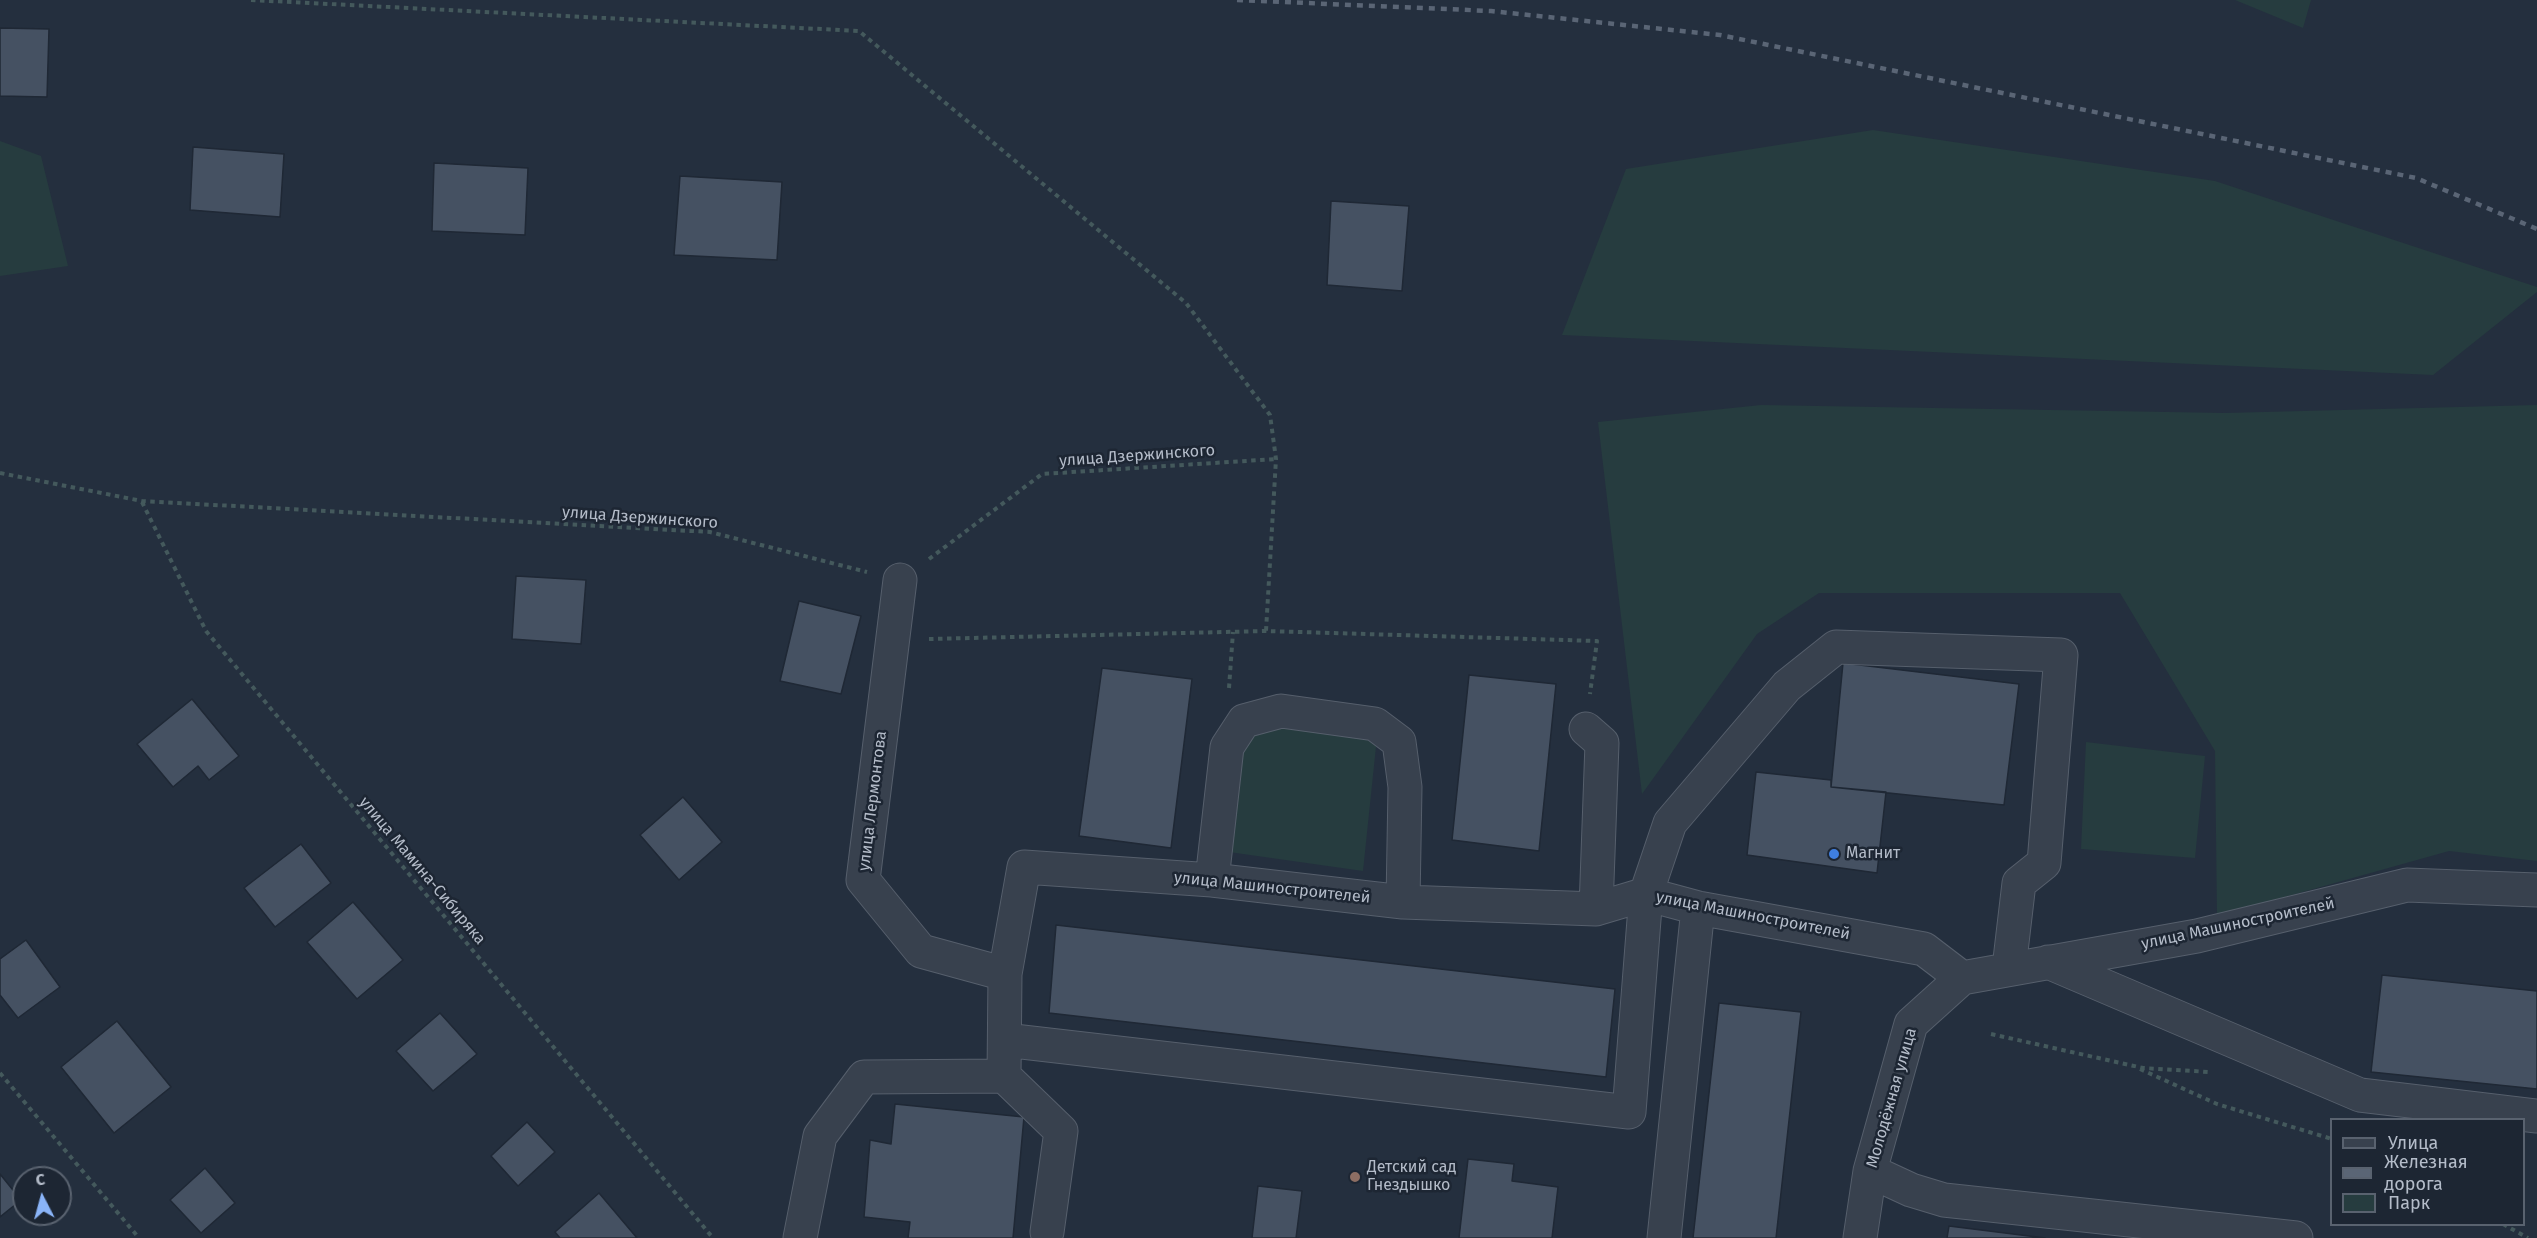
<!DOCTYPE html>
<html>
<head>
<meta charset="utf-8">
<style>
	body { margin:0 }
	#map { position:relative; width:2537px; height:1238px; overflow:hidden; background:#242f3e; font-family:"Fira Sans",sans-serif }
	canvas { display:block }
	.legend { position:absolute; left:2330px; top:1118px; width:195px; height:108px; box-sizing:border-box; background:#1d2633; border:2px solid #59626f; margin:0; padding:8px 10px; list-style:none; font-size:18px; color:#b4bcc9 }
	.legend li { display:flex; align-items:center; gap:12px; height:30px }
	.legend b { width:30px; border:2px solid #59626f }
	.north { position:absolute; left:12px; top:1166px; width:60px; height:60px; box-sizing:border-box; background:#1d2633; border:2px solid #59626f; border-radius:50%; rotate:354deg; font-size:16px; font-weight:700; line-height:24px; text-align:center; color:#b4bcc9 }
	.north::after { content:''; display:block; margin:auto; width:21px; height:27px; background:#8ab4f8; clip-path:polygon(50% 0,100% 100%,50% 72%,0 100%) }
</style>
</head>
<body>
<div id="map">
<canvas width="2537" height="1238"></canvas>
<ul class="legend">
<li><b style="height:8px;background:#38414e"></b>Улица</li>
<li><b style="height:8px;background:#5a6575"></b>Железная дорога</li>
<li><b style="height:16px;background:#263c3f"></b>Парк</li>
</ul>
<div class="north">С</div>
</div>
<script>
const c = document.querySelector('canvas').getContext('2d');
c.lineJoin = 'round';
function fill(path, color) { c.fillStyle = color; c.fill(path, 'evenodd'); }
const toPath = rows => new Path2D(rows.map(r => 'M' + r).join(''));
function trace(path, color, width, dash) { c.strokeStyle = color; c.lineWidth = width; c.lineCap = dash ? 'butt' : 'round'; c.setLineDash(dash || []); c.stroke(path); }
function write(font, color, halo, rows, align = 'center') {
  c.font = font + ' "Fira Sans",sans-serif'; c.lineWidth = 5; c.setLineDash([]); c.textBaseline = 'middle'; c.strokeStyle = halo; c.fillStyle = color; for (const [text, x, y, turn = 0] of rows) {
    c.save(); c.translate(x, y); c.rotate((+turn || 0) * Math.PI / 180); c.textAlign = isNaN(turn) ? turn : align; if (halo) c.strokeText(text, 0, 0); c.fillText(text, 0, 0); c.restore();
  }
}
const green = toPath([
	[2235,0,2311,0,2303,28],
	[1873,130,2215,181,2537,287,2537,292,2433,375,1562,335,1626,169],
	[0,141,41,156,68,266,0,276],
	[1761,405,2225,413,2537,405,2537,861,2449,851,2217,916,2215,751,2120,593,1819,593,1757,634,1642,794,1598,422],
	[1247,712,1379,718,1363,871,1229,852],
	[2086,742,2205,756,2195,858,2081,849]
]);
const building = toPath([
	[0,28,49,29,47,97,0,96,0,28],
	[193,147,284,154,280,217,190,210,193,147],
	[434,163,528,168,525,235,432,231,434,163],
	[680,176,782,182,777,260,674,255,680,176],
	[1331,201,1409,206,1402,291,1327,285,1331,201],
	[516,576,586,580,581,644,512,639,516,576],
	[799,601,861,616,841,694,780,681,799,601],
	[1843,663,2019,684,2004,805,1831,787,1843,663],
	[1102,668,1192,679,1171,848,1079,836,1102,668],
	[1469,675,1556,684,1539,851,1452,840,1469,675],
	[192,699,239,756,209,780,198,766,173,787,137,744,192,699],
	[1756,772,1831,780,1831,787,1886,792,1877,873,1747,855,1756,772],
	[683,797,722,842,679,880,640,835,683,797],
	[301,844,331,883,275,927,244,888,301,844],
	[353,902,403,960,357,999,307,942,353,902],
	[1056,925,1615,989,1606,1077,1049,1013,1056,925],
	[26,940,60,987,18,1018,0,995,0,959,26,940],
	[2382,975,2537,991,2537,1089,2371,1072,2382,975],
	[1719,1003,1801,1012,1776,1238,1693,1238,1719,1003],
	[440,1013,477,1054,433,1091,396,1051,440,1013],
	[117,1021,171,1087,114,1133,61,1067,117,1021],
	[895,1104,1024,1117,1013,1238,908,1238,910,1222,864,1217,870,1140,891,1144,895,1104],
	[527,1122,555,1152,518,1186,491,1156,527,1122],
	[1468,1159,1514,1164,1512,1181,1558,1187,1552,1238,1459,1238,1468,1159],
	[205,1168,235,1203,201,1233,170,1200,205,1168],
	[0,1174,21,1200,0,1217,0,1174],
	[1258,1186,1302,1191,1296,1238,1299,1238,1252,1238,1258,1186],
	[599,1193,637,1238,560,1238,555,1232,599,1193],
	[1949,1226,2045,1238,1947,1238,1949,1226]
]);
const path = toPath([
	[251,0,859,31,1186,303,1270,415,1276,459,1266,631],
	[0,473,142,501,710,532,867,572],
	[142,502,206,631,713,1238],
	[929,559,1042,474,1276,459],
	[929,639,1266,631,1597,641,1590,694],
	[1229,688,1233,632],
	[1991,1034,2143,1068,2209,1072],
	[2140,1069,2217,1104,2332,1139],
	[0,1073,139,1238],
	[2503,1224,2528,1238]
]);
const minor = toPath([
	[900,580,863,880,921,951,1005,974],
	[1586,729,1602,743,1596,909],
	[1212,880,1227,747,1244,721,1281,711,1375,724,1399,742,1405,787,1403,902],
	[2048,962,2360,1095,2537,1116],
	[1005,1040,1629,1112,1646,894,1670,823,1787,686,1836,647,2061,655,2044,863,2019,883,2009,968],
	[1004,1076,1061,1131,1047,1232],
	[1870,1171,1911,1190,1944,1200,2296,1238],
	[800,1238,820,1136,864,1077,1004,1076,1005,974,1024,867,1212,880,1403,902,1596,909,1646,894,1698,908,1924,949,1962,978],
	[1664,1238,1698,908],
	[1860,1238,1870,1171,1911,1024,1962,978,2197,936,2407,885,2537,890]
]);
const rail = toPath([
	[1237,0,1491,11,1720,35,2416,178,2537,229]
]);
const markers = [
	[1834,854,6,"#3f7fe0"],
	[1355,1177,6,"#8d6e63"]
];
const streetNames = [
	["улица Дзержинского",1137,456,-4],
	["улица Дзержинского",640,518,4],
	["улица Лермонтова",873,801,-83],
	["улица Мамина-Сибиряка",422,871,50],
	["улица Машиностроителей",1272,888,6],
	["улица Машиностроителей",1753,916,11],
	["улица Машиностроителей",2238,924,-12],
	["Молодёжная улица",1892,1098,-74]
];
const poiNames = [
	["Магнит",1846,854],
	["Детский сад",1367,1168],
	["Гнездышко",1367,1186]
];
fill(green, '#263c3f');
fill(building, '#455162');
trace(building, '#1f2835', 1.5);
trace(minor, '#565f6c', 35);
trace(path, '#44595c', 4, [4.5, 4.5]);
trace(minor, '#38414e', 33);
trace(rail, '#5a6575', 4.5, [6, 6]);
for (const [x, y, r, color] of markers) { const dot = new Path2D(); dot.arc(x, y, r, 0, 2 * Math.PI); c.fillStyle = color; c.fill(dot); trace(dot, '#1d2633', 2); }
write('16px', '#b4bcc9', '#1d2633', streetNames);
write('16px', '#b4bcc9', '#1d2633', poiNames, 'left');
</script>
</body>
</html>
